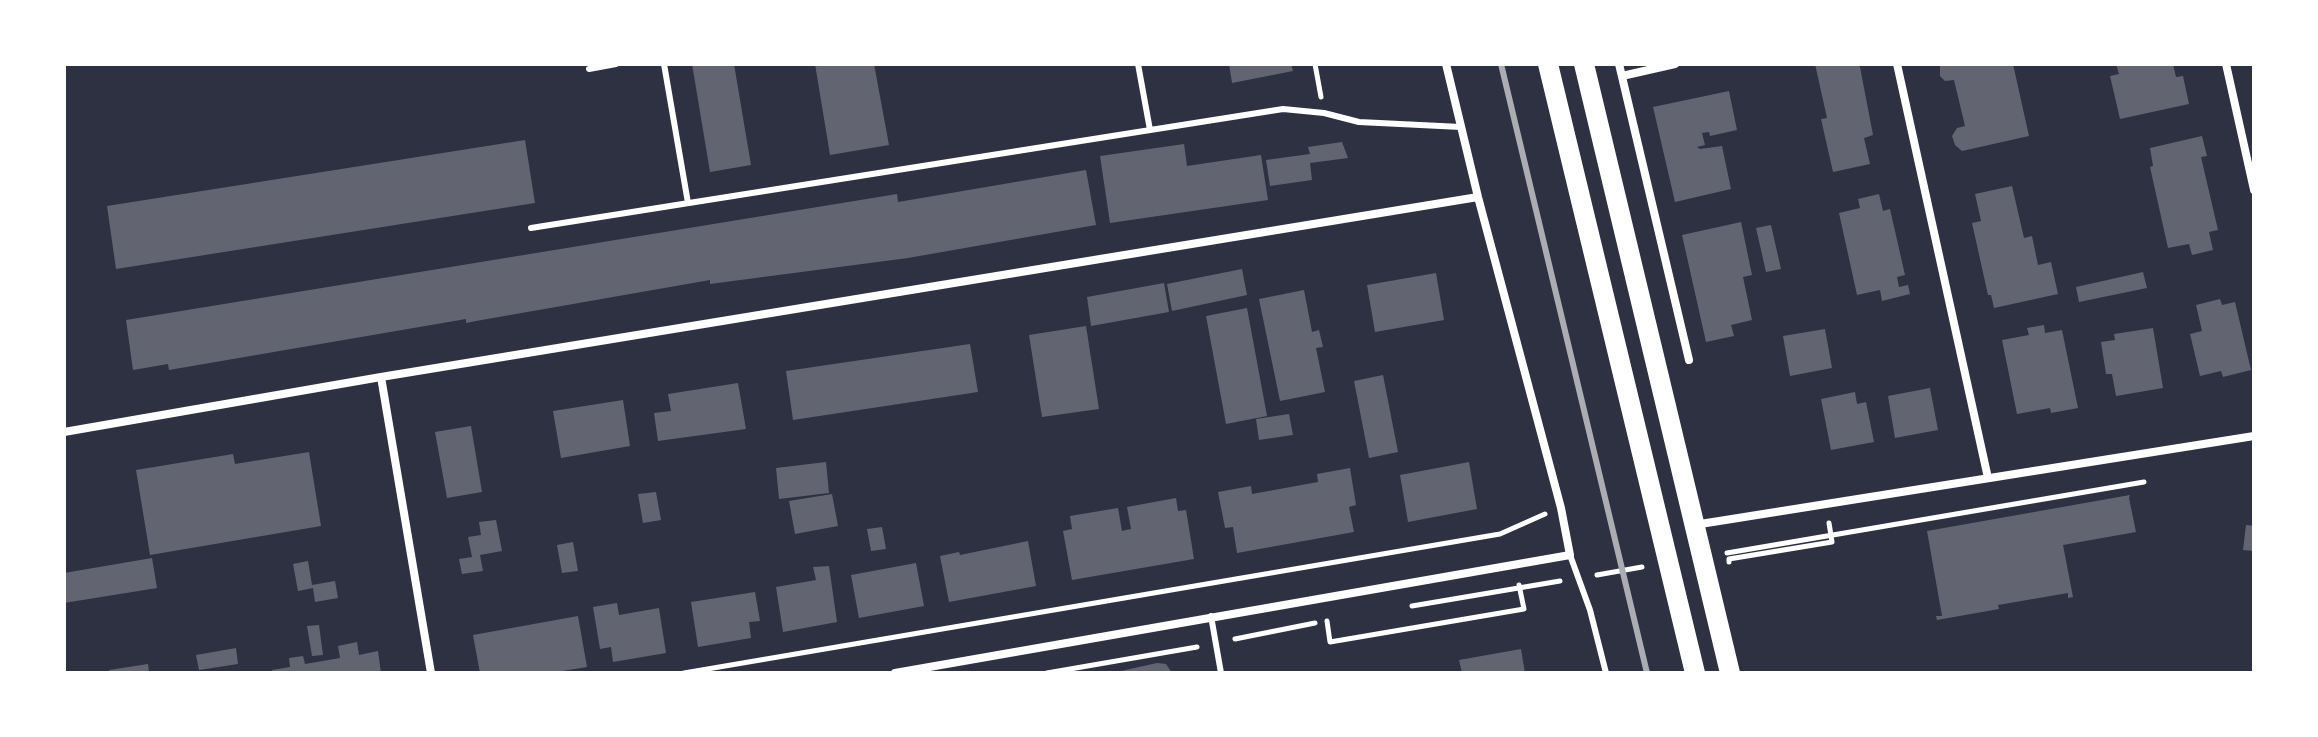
<!DOCTYPE html>
<html>
<head>
<meta charset="utf-8">
<style>
	body { margin:0 }
	#map { position:relative; width:2318px; height:737px; overflow:hidden; background:#2d3142; font-family:"Titillium Web",sans-serif }
	canvas { display:block }
	.frame { position:absolute; inset:0; border:66px solid #fff; pointer-events:none }
</style>
</head>
<body>
<div id="map">
<canvas width="2318" height="737"></canvas>
<div class="frame"></div>
</div>
<script>
const c = document.querySelector('canvas').getContext('2d');
c.lineJoin = 'round';
function fill(path, color) { c.fillStyle = color; c.fill(path, 'evenodd'); }
const toPath = rows => new Path2D(rows.map(r => 'M' + r).join(''));
function trace(path, color, width, dash) { c.strokeStyle = color; c.lineWidth = width; c.lineCap = dash ? 'butt' : 'round'; c.setLineDash(dash || []); c.stroke(path); }
const building = toPath([
	[692,64,734,64,751,165,710,172],
	[815,64,874,64,889,145,830,155],
	[1229,64,1291,64,1293,71,1232,83],
	[1815,64,1857,64,1860,67,1873,135,1864,138,1870,164,1833,172,1821,119,1827,118],
	[1940,64,2013,64,2029,136,1962,151,1955,145,1952,136,1957,128,1965,126,1954,80,1945,81,1940,76],
	[2116,64,2173,64,2176,77,2183,76,2189,104,2120,119,2110,76,2119,74],
	[1729,91,1737,130,1710,136,1709,132,1702,133,1705,145,1697,147,1700,149,1722,146,1731,189,1675,202,1653,107],
	[2202,136,2207,156,2201,157,2218,230,2209,232,2213,250,2192,255,2189,244,2168,248,2150,167,2153,166,2150,148],
	[525,140,535,203,116,269,107,206],
	[1342,142,1348,158,1310,163,1312,180,1270,186,1266,160,1310,154,1308,147],
	[1184,144,1187,166,1261,155,1268,200,1110,223,1100,156],
	[1086,170,1096,225,908,258,710,284,710,280,476,321,466,323,466,319,169,370,168,364,133,370,126,320,897,194,898,202],
	[2012,186,2024,238,2032,236,2038,265,2051,262,2058,294,1994,308,1991,295,1988,295,1972,223,1981,221,1975,194],
	[1879,194,1883,211,1890,209,1905,275,1897,277,1899,287,1908,285,1910,294,1882,301,1880,290,1857,295,1839,213,1860,208,1858,199],
	[1741,222,1752,275,1743,277,1752,320,1731,325,1734,336,1706,342,1682,235],
	[1771,225,1781,269,1766,272,1756,228],
	[1242,269,1247,295,1172,311,1167,284],
	[2143,272,2147,288,2079,302,2076,287],
	[1436,273,1444,320,1375,332,1367,285],
	[1164,283,1169,312,1091,326,1087,297],
	[1304,290,1312,332,1319,330,1323,347,1316,348,1325,392,1280,401,1259,299],
	[2220,299,2222,305,2235,302,2251,370,2223,377,2221,371,2200,376,2190,334,2202,331,2196,305],
	[1247,308,1267,416,1226,424,1206,316],
	[2044,325,2045,333,2062,330,2078,408,2051,413,2050,408,2017,414,2002,340,2029,335,2027,328],
	[1086,326,1099,409,1042,417,1029,335],
	[2153,328,2163,388,2116,396,2112,374,2106,374,2101,342,2115,340,2114,334],
	[1825,329,1832,368,1790,376,1783,336],
	[970,344,978,392,793,420,786,371],
	[1383,375,1398,452,1369,458,1354,381],
	[738,383,746,429,658,441,654,413,671,411,668,394],
	[1930,388,1938,430,1895,438,1888,396],
	[1855,392,1857,404,1866,402,1874,442,1831,450,1821,399],
	[623,400,630,446,561,458,553,411],
	[1289,414,1293,435,1259,440,1256,419],
	[471,426,482,492,447,498,435,432],
	[309,452,321,526,150,555,136,470,233,454,235,464],
	[826,462,829,493,779,499,776,468],
	[1469,462,1477,509,1408,522,1400,475],
	[1350,468,1356,505,1349,507,1354,532,1237,553,1233,527,1225,528,1218,492,1251,486,1252,494,1318,482,1317,474],
	[656,492,661,520,643,523,638,494],
	[832,494,838,526,795,534,789,501],
	[2130,495,2129,498,2136,532,2063,545,2073,597,2068,598,2068,593,1998,605,1999,609,1937,620,1936,616,1942,616,1927,531],
	[1176,498,1178,511,1186,510,1194,559,1072,580,1063,531,1072,529,1070,516,1118,508,1122,531,1126,530,1131,529,1127,507],
	[496,520,502,551,480,555,483,571,462,574,459,559,472,557,468,537,481,535,479,522],
	[2246,525,2254,526,2254,551,2243,550],
	[882,527,886,549,871,551,867,529],
	[1028,541,1036,586,949,602,940,556,959,552,960,555],
	[573,542,578,571,562,573,557,545],
	[152,558,157,588,64,603,64,573],
	[308,561,312,585,335,581,338,598,315,602,313,588,298,591,293,564],
	[916,563,924,606,859,618,851,575],
	[829,566,837,622,783,632,776,587,816,580,813,567],
	[755,592,760,621,749,622,751,638,698,647,691,602],
	[617,603,619,615,659,608,666,653,613,662,611,647,600,649,593,607],
	[578,616,587,667,550,673,480,673,473,635],
	[319,625,323,655,312,656,307,626],
	[357,642,359,655,378,651,381,673,273,673,272,670,290,667,289,658,303,656,305,664,340,658,338,646],
	[236,648,238,664,199,670,196,655],
	[1521,649,1525,673,1462,673,1459,660],
	[1157,663,1166,664,1172,673,1112,673],
	[148,664,149,673,110,673,109,670]
]);
const path = toPath([
	[1315,64,1321,97],
	[1727,553,2144,482],
	[1729,562,1729,559,1832,542,1829,523],
	[1597,575,1642,567],
	[1412,606,1560,581],
	[1327,621,1330,642,1524,609,1519,585],
	[1235,639,1315,623],
	[684,673,1500,534,1545,514],
	[1047,673,1197,647]
]);
const service = toPath([
	[664,64,688,203],
	[1138,64,1150,130],
	[589,69,616,64],
	[531,228,1283,109,1324,113,1359,122,1461,127],
	[1570,555,1590,610,1606,673],
	[1211,616,1221,673]
]);
const minor = toPath([
	[1619,64,1689,360],
	[1897,64,1988,478],
	[2226,64,2254,190],
	[1622,76,1675,64],
	[381,377,431,673],
	[64,432,381,377,1478,197],
	[1694,525,2254,436],
	[895,673,1570,555,1561,508,1478,197,1446,64]
]);
const primary = toPath([
	[1548,64,1695,673],
	[1584,64,1730,673]
]);
const rail = toPath([
	[1501,64,1647,673]
]);
fill(building, '#626471');
trace(path, '#fff', 5);
trace(service, '#fff', 6);
trace(minor, '#fff', 8);
trace(primary, '#fff', 20);
trace(rail, '#abadb3', 6);
</script>
</body>
</html>
